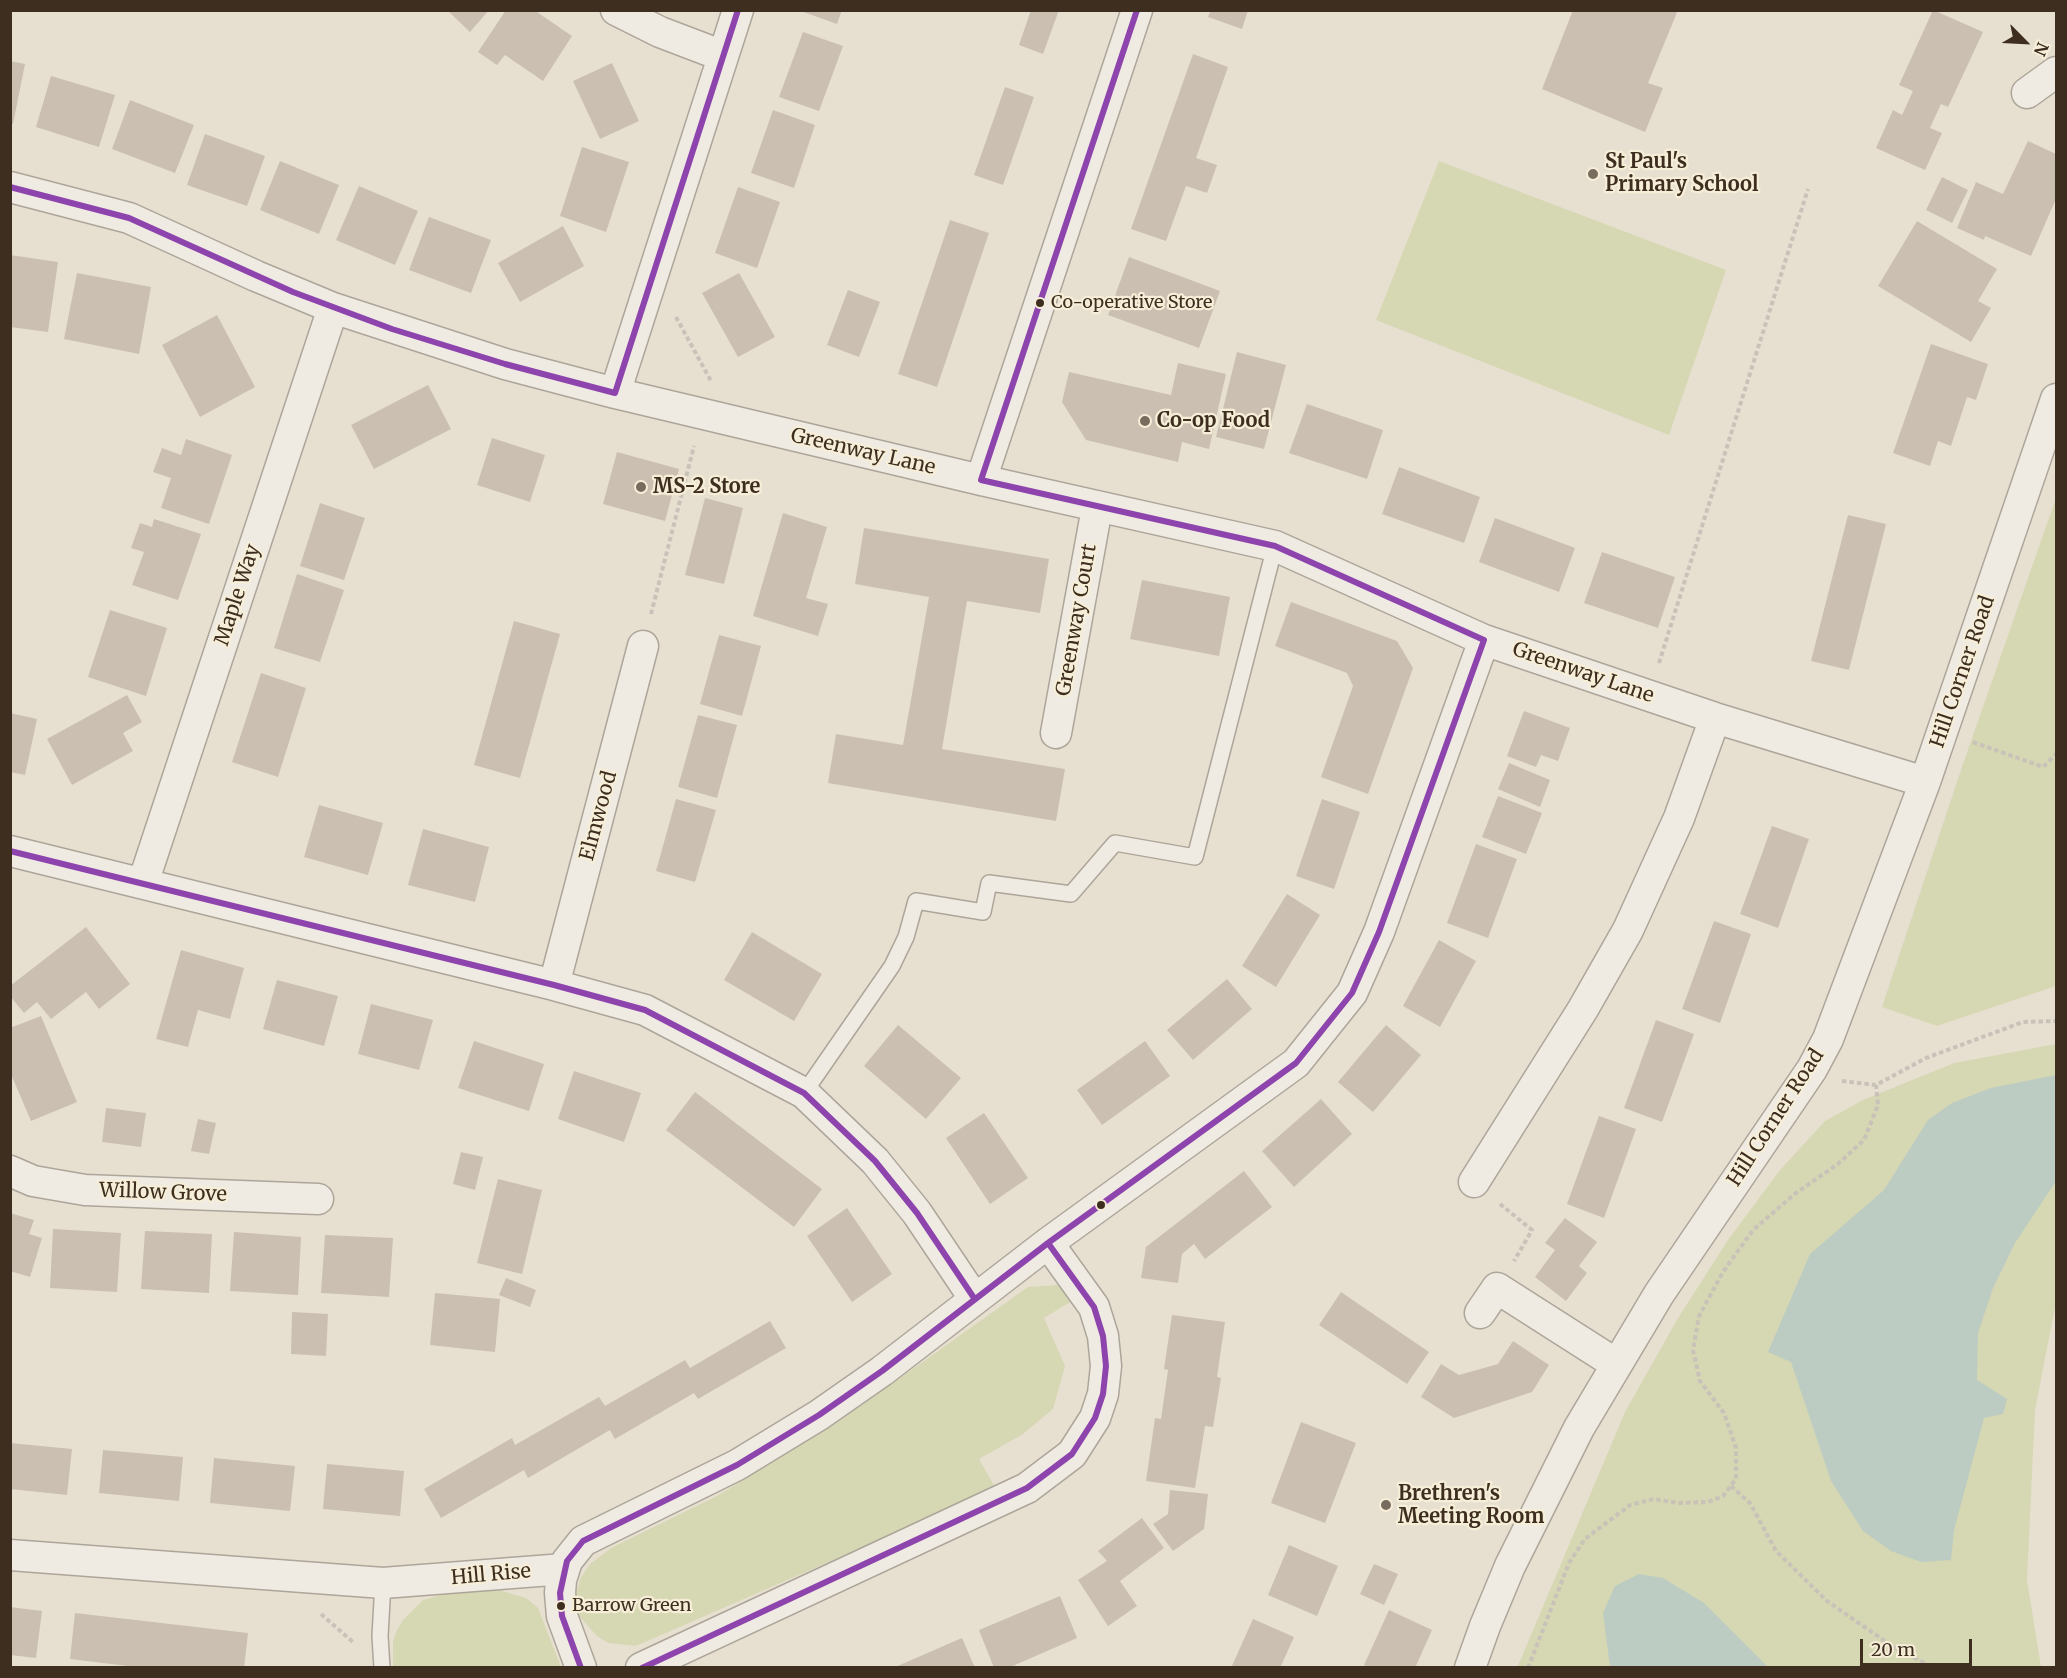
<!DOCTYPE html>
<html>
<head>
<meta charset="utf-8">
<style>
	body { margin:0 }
	#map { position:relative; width:2067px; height:1678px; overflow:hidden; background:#e7e0d1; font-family:Merriweather,serif }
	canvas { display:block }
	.frame { position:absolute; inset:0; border:12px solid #3d2e20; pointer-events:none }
	.north { position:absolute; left:1995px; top:12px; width:60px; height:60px; -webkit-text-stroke:4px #f7eed8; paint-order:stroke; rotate:114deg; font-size:16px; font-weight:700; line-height:24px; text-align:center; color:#3d2e20 }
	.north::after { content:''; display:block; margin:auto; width:21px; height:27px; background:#3d2e20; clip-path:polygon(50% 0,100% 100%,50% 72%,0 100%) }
	.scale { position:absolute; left:1860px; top:1639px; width:112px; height:27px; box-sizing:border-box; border:3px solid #3d2e20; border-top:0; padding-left:8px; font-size:18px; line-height:21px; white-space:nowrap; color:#3d2e20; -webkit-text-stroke:4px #f7eed8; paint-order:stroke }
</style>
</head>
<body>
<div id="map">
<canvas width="2067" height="1678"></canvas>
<div class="frame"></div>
<div class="north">N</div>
<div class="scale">20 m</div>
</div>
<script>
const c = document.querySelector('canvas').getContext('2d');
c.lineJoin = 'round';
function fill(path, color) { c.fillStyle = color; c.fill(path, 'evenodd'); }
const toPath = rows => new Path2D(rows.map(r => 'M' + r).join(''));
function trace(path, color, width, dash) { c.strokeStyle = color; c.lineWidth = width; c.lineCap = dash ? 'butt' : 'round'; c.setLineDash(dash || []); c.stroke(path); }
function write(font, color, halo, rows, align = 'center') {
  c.font = font + ' Merriweather,serif'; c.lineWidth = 4.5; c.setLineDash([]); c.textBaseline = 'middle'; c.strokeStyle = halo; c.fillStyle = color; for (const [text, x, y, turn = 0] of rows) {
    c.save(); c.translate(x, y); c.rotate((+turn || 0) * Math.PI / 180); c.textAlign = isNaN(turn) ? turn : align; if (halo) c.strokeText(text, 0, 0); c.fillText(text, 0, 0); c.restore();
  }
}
const green = toPath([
	[1439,161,1726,270,1669,435,1376,320],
	[2056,498,2056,986,1937,1026,1882,1007,1963,764],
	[2056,1044,2056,1302,2035,1410,2027,1580,2041,1667,1517,1668,1625,1412,1678,1318,1728,1240,1780,1170,1825,1121,1863,1100,1954,1063],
	[1058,1285,1072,1301,1044,1318,1065,1366,1053,1409,1023,1434,979,1459,996,1489,636,1646,608,1643,597,1636,581,1618,576,1608,576,1595,580,1579,590,1564,611,1548,717,1496,837,1423,1028,1287],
	[495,1589,526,1598,538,1608,561,1667,393,1668,393,1642,397,1630,403,1620,423,1600,449,1593]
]);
const water = toPath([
	[2056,1075,2056,1181,2015,1243,1993,1288,1978,1333,1977,1380,2007,1399,2003,1414,1984,1418,1954,1530,1951,1560,1921,1562,1891,1551,1863,1531,1831,1481,1791,1362,1768,1352,1810,1254,1884,1190,1928,1120,1952,1103,1991,1088],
	[1639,1574,1663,1578,1704,1603,1768,1667,1610,1667,1603,1613,1615,1586]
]);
const building = toPath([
	[447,10,489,10,470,32],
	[506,10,534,10,572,36,543,81,505,55,497,65,478,52],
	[798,10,842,10,837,24],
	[1031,10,1059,10,1043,54,1019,45],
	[1211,10,1248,10,1242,29,1208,17],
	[1573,10,1678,10,1648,83,1663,88,1645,132,1542,89],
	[1933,10,1983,32,1948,107,1941,104,1930,128,1942,133,1925,170,1876,148,1893,110,1902,115,1913,91,1899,85],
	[803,32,843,46,819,111,779,97],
	[1193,54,1228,67,1196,158,1217,165,1207,193,1186,186,1166,241,1131,229],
	[10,61,25,64,13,124,10,123],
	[612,63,639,121,600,139,573,81],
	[51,76,115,95,99,147,36,127],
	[1005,87,1034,97,1003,185,974,175],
	[130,100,194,125,175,173,112,149],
	[773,110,815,125,794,188,751,173],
	[205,134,265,156,247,206,187,185],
	[2028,141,2056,154,2056,199,2031,256,1985,236,1984,240,1957,228,1976,182,2003,194],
	[582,147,629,162,606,232,560,216],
	[280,161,339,185,319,234,260,210],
	[1942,177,1968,190,1952,223,1926,210],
	[359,186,418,211,395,265,336,240],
	[738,187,780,202,757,268,715,253],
	[429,217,491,240,471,293,409,270],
	[950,220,989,233,937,387,898,374],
	[1917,221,1997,269,1978,301,1991,308,1971,342,1878,286],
	[563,226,584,266,520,302,498,263],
	[10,255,58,262,48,332,10,327],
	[1129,257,1220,291,1199,348,1108,315],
	[77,273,151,287,139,354,64,339],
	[739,273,775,337,738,357,702,293],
	[848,290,880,302,859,357,827,345],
	[217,315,255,387,200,417,162,345],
	[1931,344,1988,364,1976,400,1967,397,1951,446,1938,441,1930,466,1893,453],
	[1237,352,1286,365,1264,449,1216,437],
	[1178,363,1226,374,1209,449,1182,442,1178,462,1086,440,1062,402,1069,372,1171,395],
	[428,385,451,429,374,469,351,425],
	[1307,404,1383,430,1367,479,1289,453],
	[492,438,545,455,530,502,477,485],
	[186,439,232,455,209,524,161,508,171,478,153,472,162,448,181,455],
	[617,452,679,469,665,521,603,504],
	[1399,467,1480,497,1464,543,1382,514],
	[705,498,743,508,724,584,685,575],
	[320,503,365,518,344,580,300,566],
	[783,513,827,527,806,598,828,604,818,636,753,616],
	[1848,515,1886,524,1849,670,1811,661],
	[1495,518,1575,548,1559,592,1479,562],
	[154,519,201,534,178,600,132,585,144,552,131,548,140,523,152,527],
	[864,528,1049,559,1040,613,967,601,942,749,1065,769,1056,821,828,783,836,734,903,745,929,597,855,584],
	[1602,552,1675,577,1658,628,1584,603],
	[297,574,344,590,320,662,274,648],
	[1142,580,1230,597,1219,656,1130,639],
	[1291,602,1397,641,1413,668,1368,794,1321,777,1353,686,1347,673,1275,646],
	[110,610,167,628,146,696,88,677],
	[514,621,560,634,520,778,474,765],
	[719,635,761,646,742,716,700,704],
	[261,673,306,688,278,777,232,762],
	[127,695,142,722,123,733,133,751,72,785,47,739],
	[1524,711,1570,728,1558,761,1541,755,1536,767,1507,756],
	[10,713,37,719,25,775,10,772],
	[698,715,737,725,717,798,678,787],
	[1509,763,1550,780,1540,807,1498,789],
	[1498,796,1542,813,1526,854,1482,837],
	[676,799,716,810,695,882,656,871],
	[1322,799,1360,812,1334,889,1296,876],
	[319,805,383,823,368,875,304,857],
	[1772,826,1809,839,1778,928,1740,914],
	[423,829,489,847,475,902,408,885],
	[1476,844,1517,859,1488,938,1447,923],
	[1287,894,1320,915,1276,987,1242,966],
	[1714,921,1751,934,1720,1023,1682,1009],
	[86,927,130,984,99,1009,86,992,51,1019,37,1002,24,1013,10,996,10,986],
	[752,932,822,974,794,1021,724,980],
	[1439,940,1476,961,1440,1027,1403,1006],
	[181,950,244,968,230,1019,198,1010,188,1047,156,1039],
	[1227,979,1252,1009,1193,1060,1167,1030],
	[277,980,338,996,324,1046,263,1029],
	[371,1004,433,1020,419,1070,358,1054],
	[41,1016,77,1102,31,1121,10,1072,10,1028],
	[1656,1020,1694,1034,1662,1122,1624,1108],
	[898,1025,961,1078,926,1119,864,1066],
	[1386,1025,1421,1055,1373,1112,1338,1082],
	[474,1041,544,1064,529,1111,458,1088],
	[1145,1041,1170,1076,1102,1125,1077,1090],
	[574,1071,641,1093,624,1142,558,1119],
	[695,1092,822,1189,794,1227,666,1130],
	[1321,1099,1352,1134,1294,1187,1262,1151],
	[106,1108,146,1113,141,1147,102,1142],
	[984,1113,1028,1178,990,1204,946,1138],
	[1599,1116,1636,1129,1604,1218,1567,1204],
	[198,1119,216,1123,209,1154,191,1151],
	[461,1152,483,1157,475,1190,453,1184],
	[1244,1171,1272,1207,1205,1259,1194,1244,1182,1254,1178,1283,1141,1278,1146,1247],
	[498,1179,542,1190,522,1274,477,1263],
	[847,1208,892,1274,852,1302,807,1236],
	[10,1213,34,1220,29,1234,42,1238,30,1277,10,1271],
	[1565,1218,1597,1242,1579,1266,1587,1273,1566,1301,1535,1277,1555,1250,1545,1243],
	[53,1229,121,1233,117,1292,50,1288],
	[145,1231,212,1234,209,1293,141,1289],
	[234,1232,301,1237,298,1295,230,1291],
	[325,1235,393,1238,389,1297,321,1293],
	[506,1278,536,1290,530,1307,499,1295],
	[1341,1292,1429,1352,1407,1384,1319,1325],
	[435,1293,500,1299,495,1352,430,1345],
	[292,1312,328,1314,326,1356,291,1354],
	[1172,1315,1225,1322,1217,1377,1221,1378,1213,1427,1205,1426,1195,1488,1146,1481,1155,1418,1161,1419,1168,1370,1164,1369],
	[770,1321,786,1348,698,1399,694,1393,615,1439,610,1430,528,1478,524,1470,441,1518,424,1489,512,1438,515,1445,599,1397,605,1406,685,1360,690,1368],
	[1513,1341,1549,1365,1532,1392,1454,1418,1421,1397,1441,1364,1459,1375,1498,1364],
	[1301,1422,1356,1443,1325,1523,1271,1503],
	[10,1443,72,1449,67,1495,10,1489],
	[103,1450,183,1457,179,1501,99,1493],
	[214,1458,295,1466,290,1511,210,1503],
	[327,1464,404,1471,400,1516,323,1509],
	[1170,1490,1208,1494,1204,1529,1173,1551,1153,1524,1168,1514],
	[1142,1518,1164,1548,1120,1581,1137,1606,1108,1626,1078,1580,1107,1561,1098,1551],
	[1289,1545,1338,1566,1317,1616,1268,1595],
	[1374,1564,1398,1574,1384,1605,1360,1594],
	[1060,1596,1077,1638,1008,1668,994,1668,979,1630],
	[10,1607,42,1611,36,1658,10,1655],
	[1389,1610,1432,1630,1415,1668,1370,1668,1364,1665],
	[75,1613,248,1633,244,1668,144,1668,70,1659],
	[1253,1619,1294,1637,1280,1668,1231,1668],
	[962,1638,975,1668,893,1668]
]);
const path = toPath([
	[676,317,711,381],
	[651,614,694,446],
	[1659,663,1808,189],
	[1973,742,2043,767,2056,754],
	[1842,1081,1876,1085,1926,1058,2023,1022,2056,1021],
	[1500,1204,1532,1230,1514,1261],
	[1731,1486,1750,1503,1776,1551,1827,1601,1892,1646,1934,1668],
	[321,1614,354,1643],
	[1528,1668,1569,1563,1585,1539,1630,1505,1654,1499,1678,1503,1708,1502,1723,1496,1736,1479,1736,1448,1724,1413,1700,1381,1693,1350,1699,1316,1723,1272,1753,1230,1796,1193,1838,1164,1864,1140,1878,1105,1876,1085]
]);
const lane = toPath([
	[804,1093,892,966,906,937,916,901,983,912,989,883,1071,894,1115,843,1195,857,1275,546],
	[382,1668,380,1636,383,1583]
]);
const street = toPath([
	[616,10,660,32,723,56],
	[2027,93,2056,72],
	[10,187,129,218,256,276,333,308,505,364,615,393,981,480,1275,546,1484,640,1715,718,1925,782],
	[615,393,738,10],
	[981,480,1137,10],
	[1056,733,1097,508],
	[10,851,554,985,645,1010,804,1093,875,1161,917,1213,974,1298],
	[143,883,333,308],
	[554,985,643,646],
	[10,1171,33,1181,85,1190,318,1199],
	[1474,1182,1583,1009,1628,930,1679,818,1715,718],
	[1480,1313,1497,1288,1616,1364],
	[10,1555,383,1583,564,1569],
	[581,1668,562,1616,560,1593,561,1580,567,1561,583,1541,737,1465,819,1415,882,1371,1048,1243,1296,1063,1352,993,1379,932,1484,640],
	[641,1668,1027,1488,1072,1454,1095,1418,1103,1394,1106,1366,1103,1336,1094,1307,1048,1243],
	[1470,1668,1485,1626,1510,1566,1579,1428,1659,1294,1812,1069,1828,1039,1925,782,2056,399]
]);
const bus1 = toPath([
	[10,187,129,218,293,292,392,329,505,364,615,393,738,10],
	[10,851,554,985,645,1010,804,1093,875,1161,917,1213,974,1298],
	[581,1668,562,1616,560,1593,567,1561,583,1541,737,1465,819,1415,882,1371,1048,1243,1296,1063,1352,993,1379,932,1484,640,1275,546,981,480,1137,10],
	[642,1668,1027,1488,1072,1454,1095,1418,1103,1394,1106,1366,1103,1336,1094,1307,1048,1243]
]);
const markers = [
	[1593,174,6,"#786c5e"],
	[1040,303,5,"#3d2e20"],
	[1145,421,6,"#786c5e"],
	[641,487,6,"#786c5e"],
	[1101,1205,5,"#3d2e20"],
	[1386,1505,6,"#786c5e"],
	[561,1606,5,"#3d2e20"]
];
const busNames = [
	["Co-operative Store",1051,303],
	["Barrow Green",572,1606]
];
const poiNames = [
	["St Paul's",1605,162],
	["Primary School",1605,185],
	["Co-op Food",1157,421],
	["MS-2 Store",653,487],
	["Brethren's",1398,1494],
	["Meeting Room",1398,1517]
];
const streetNames = [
	["Greenway Lane",863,452,13],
	["Maple Way",238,595,-72],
	["Greenway Court",1077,620,-80],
	["Hill Corner Road",1963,672,-71],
	["Greenway Lane",1583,673,19],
	["Elmwood",599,816,-75],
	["Hill Corner Road",1776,1118,-57],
	["Willow Grove",163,1193,2],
	["Hill Rise",491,1575,-5]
];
fill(green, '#d6d7b3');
fill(water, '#bcccc2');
fill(building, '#cbbfb2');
trace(lane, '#ada599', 18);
trace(street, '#ada599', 33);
trace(path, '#c8c2b9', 4, [4.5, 3]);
trace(lane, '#efebe3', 15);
trace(street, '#efebe3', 30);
trace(bus1, '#8e44ad', 6);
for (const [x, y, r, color] of markers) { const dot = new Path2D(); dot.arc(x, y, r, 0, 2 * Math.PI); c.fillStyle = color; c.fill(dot); trace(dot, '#f7eed8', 2); }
write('18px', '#3d2e20', '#f7eed8', busNames, 'left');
write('bold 20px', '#3d2e20', '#f7eed8', poiNames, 'left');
write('20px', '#3d2e20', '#f7eed8', streetNames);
</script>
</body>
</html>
